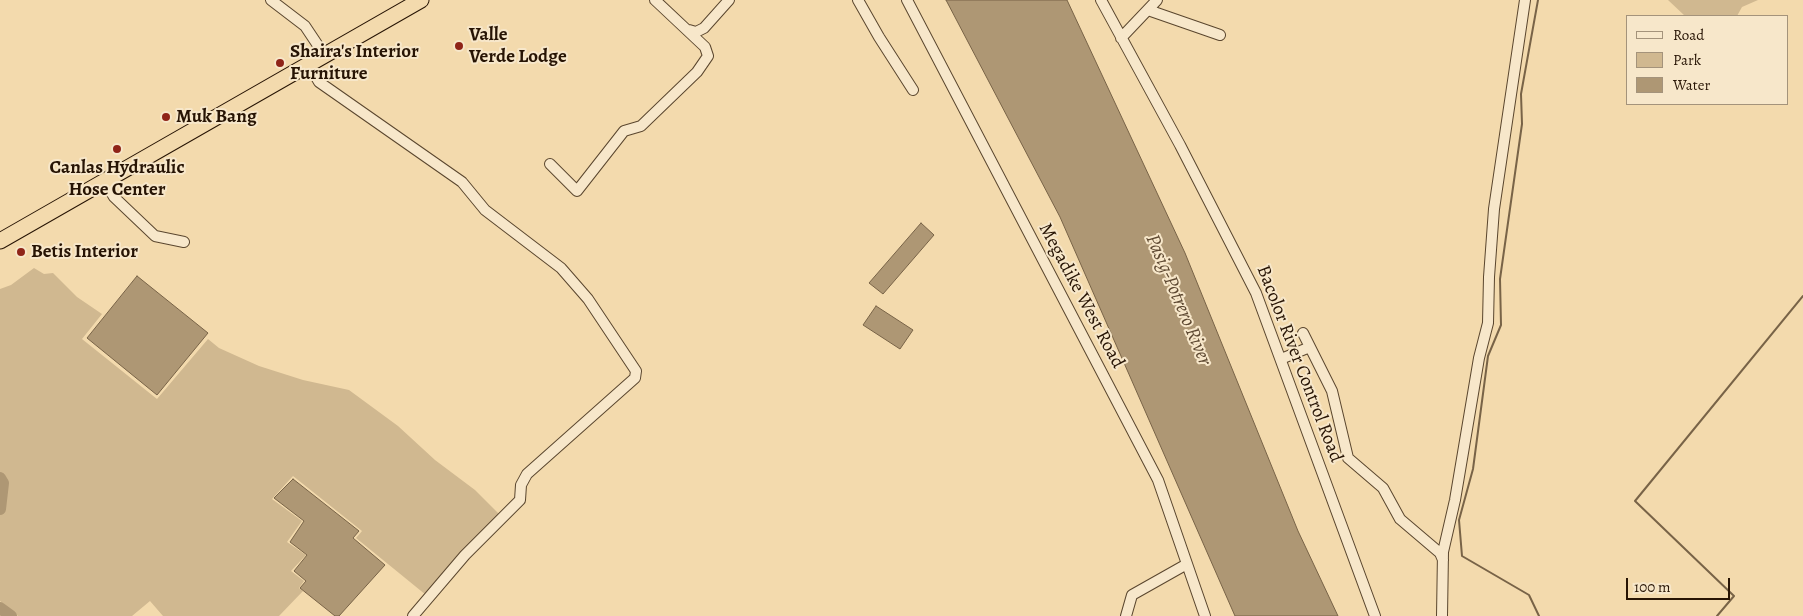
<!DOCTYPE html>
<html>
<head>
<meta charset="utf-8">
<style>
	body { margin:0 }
	#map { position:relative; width:1803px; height:616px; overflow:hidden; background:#f3daad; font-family:Alegreya,serif }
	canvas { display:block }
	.legend { position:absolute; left:1626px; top:15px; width:162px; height:90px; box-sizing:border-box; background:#f7e7ca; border:1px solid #a4937b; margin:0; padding:6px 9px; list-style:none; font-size:15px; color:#271404 }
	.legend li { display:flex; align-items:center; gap:10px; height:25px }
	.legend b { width:25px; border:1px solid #a4937b }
	.scale { position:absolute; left:1626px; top:578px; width:104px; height:22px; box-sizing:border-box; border:2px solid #271404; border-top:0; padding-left:6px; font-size:15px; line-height:18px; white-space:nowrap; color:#271404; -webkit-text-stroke:4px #f7e7ca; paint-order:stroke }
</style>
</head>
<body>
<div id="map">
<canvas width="1803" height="616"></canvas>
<ul class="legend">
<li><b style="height:6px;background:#f7e7ca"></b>Road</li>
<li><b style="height:14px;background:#d0b890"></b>Park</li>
<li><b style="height:14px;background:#ae9774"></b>Water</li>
</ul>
<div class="scale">100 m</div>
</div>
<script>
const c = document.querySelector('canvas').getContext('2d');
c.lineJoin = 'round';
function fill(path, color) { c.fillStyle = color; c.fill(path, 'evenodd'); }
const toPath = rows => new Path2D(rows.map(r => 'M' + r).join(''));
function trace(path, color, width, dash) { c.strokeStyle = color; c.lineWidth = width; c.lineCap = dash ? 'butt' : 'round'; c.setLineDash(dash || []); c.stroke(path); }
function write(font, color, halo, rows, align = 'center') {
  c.font = font + ' Alegreya,serif'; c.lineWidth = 4; c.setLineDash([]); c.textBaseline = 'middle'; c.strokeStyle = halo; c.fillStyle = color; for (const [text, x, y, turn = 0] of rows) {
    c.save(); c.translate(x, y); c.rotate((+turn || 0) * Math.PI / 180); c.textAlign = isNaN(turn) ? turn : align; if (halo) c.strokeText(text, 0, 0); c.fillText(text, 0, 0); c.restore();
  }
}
const green = toPath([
	[1668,0,1758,0,1742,7,1737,16,1685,16],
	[34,268,44,274,53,273,77,297,102,314,82,339,157,399,208,339,219,348,259,366,303,380,349,390,398,426,435,460,475,490,504,519,426,595,356,538,362,531,293,476,272,499,302,521,287,542,306,555,291,571,304,581,299,588,303,591,279,616,163,616,150,601,132,616,18,616,0,601,0,514,4,503,5,482,0,475,0,289,11,285]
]);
const water = toPath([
	[946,0,1067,0,1185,253,1298,531,1338,616,1235,616,1060,217,946,0],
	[921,223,934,235,883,294,869,283,921,223],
	[137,276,208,333,157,395,87,338,137,276],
	[876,306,913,330,900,349,863,325,876,306],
	[293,479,359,531,353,538,385,565,339,616,335,616,300,588,306,581,294,571,307,555,290,542,304,521,274,498,293,479]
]);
const stream = toPath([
	[1538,0,1521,94,1522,124,1500,279,1501,325,1488,356,1473,469,1459,520,1462,556,1529,595,1539,616],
	[1717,616,1734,596,1635,501,1803,296]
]);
const river = toPath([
	[0,478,3,483,0,509],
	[0,608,11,616]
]);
const minor = toPath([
	[271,0,305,26,325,56],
	[858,0,879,37,913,90],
	[907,0,1158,480,1205,616],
	[1101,0,1180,145,1256,293,1375,616],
	[1148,10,1220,35],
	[689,30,696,32,704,28,729,0],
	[1121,38,1157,0],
	[309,65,319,82,462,182,485,210,561,268,588,299,636,371,635,378,527,474,521,485,520,500,465,555,413,616],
	[550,164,577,191,624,131,641,126,697,72,708,56,705,47,655,0],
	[104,180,114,197,155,236,184,242],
	[1303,333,1332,391,1348,458,1383,488,1400,519,1440,553,1443,560],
	[1281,359,1310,347],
	[1126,616,1132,595,1187,564],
	[1442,616,1443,552,1455,500,1479,358,1488,323,1489,277,1494,209,1525,0]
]);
const highway = toPath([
	[0,241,421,0]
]);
const markers = [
	[459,46,5,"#8f2418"],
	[280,63,5,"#8f2418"],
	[166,117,5,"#8f2418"],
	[117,149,5,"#8f2418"],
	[21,252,5,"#8f2418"]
];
const poiNames = [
	["Valle",469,35],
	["Verde Lodge",469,57],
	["Shaira's Interior",290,52],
	["Furniture",290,74],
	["Muk Bang",176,117],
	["Canlas Hydraulic",117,168,"center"],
	["Hose Center",117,190,"center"],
	["Betis Interior",31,252]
];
const streetNames = [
	["Megadike West Road",1081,296,62],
	["Bacolor River Control Road",1299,364,69]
];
const waterNames = [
	["Pasig-Potrero River",1178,300,67]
];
fill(green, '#d0b890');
fill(water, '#ae9774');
trace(water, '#786347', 1);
trace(stream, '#786347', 2);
trace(river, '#ae9774', 12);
trace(minor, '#5a462e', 12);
trace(highway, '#271404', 17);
trace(minor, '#f7e7ca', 10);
trace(highway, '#f3daad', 15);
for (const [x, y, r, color] of markers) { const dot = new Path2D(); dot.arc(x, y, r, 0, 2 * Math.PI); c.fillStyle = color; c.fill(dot); trace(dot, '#f7e7ca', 2); }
write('bold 19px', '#271404', '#f7e7ca', poiNames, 'left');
write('19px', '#271404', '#f7e7ca', streetNames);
write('italic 20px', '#5d4831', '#f7e7ca', waterNames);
</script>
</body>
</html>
